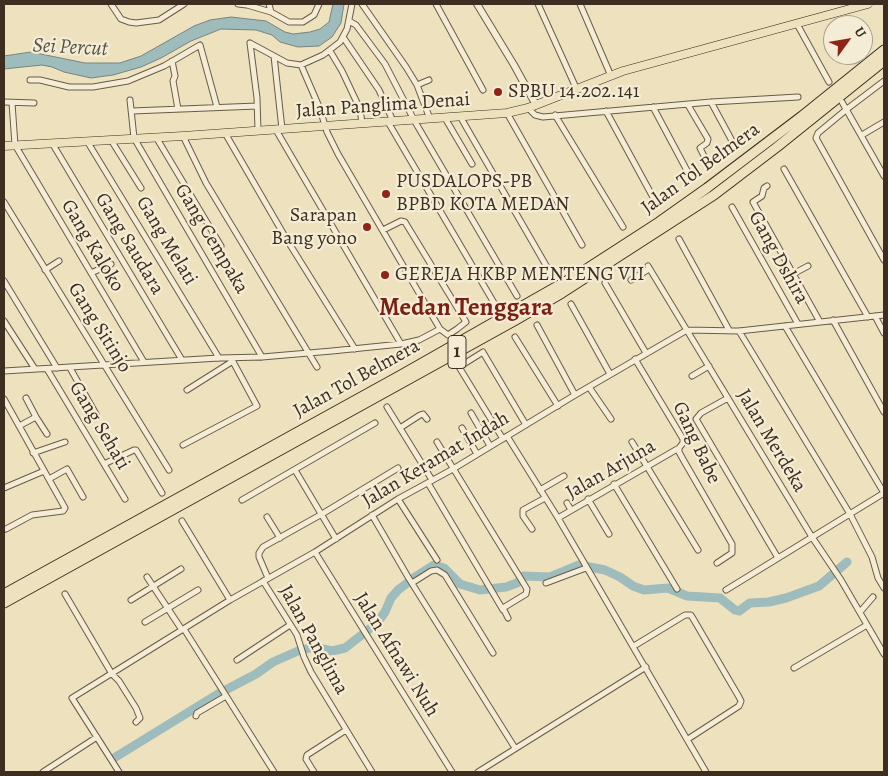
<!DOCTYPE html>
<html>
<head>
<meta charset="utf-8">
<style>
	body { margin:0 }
	#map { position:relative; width:888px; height:776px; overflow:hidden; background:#eee2be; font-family:Alegreya,serif }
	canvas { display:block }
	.frame { position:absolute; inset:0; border:5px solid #3d2e21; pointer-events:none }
	.north { position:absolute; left:823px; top:15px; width:50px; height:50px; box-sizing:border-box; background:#f4ecd5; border:1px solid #aba08d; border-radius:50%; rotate:58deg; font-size:14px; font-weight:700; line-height:20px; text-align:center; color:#3d2e21 }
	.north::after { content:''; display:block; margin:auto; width:18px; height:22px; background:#8f2418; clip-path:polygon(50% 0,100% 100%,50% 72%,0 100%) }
</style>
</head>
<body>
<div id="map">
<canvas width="888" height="776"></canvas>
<div class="frame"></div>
<div class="north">U</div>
</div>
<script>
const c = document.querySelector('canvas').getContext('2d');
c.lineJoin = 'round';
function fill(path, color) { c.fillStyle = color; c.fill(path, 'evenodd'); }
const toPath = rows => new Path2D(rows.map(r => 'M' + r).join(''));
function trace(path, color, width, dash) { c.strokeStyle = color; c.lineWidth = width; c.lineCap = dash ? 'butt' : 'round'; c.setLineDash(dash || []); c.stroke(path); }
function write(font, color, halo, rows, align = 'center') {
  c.font = font + ' Alegreya,serif'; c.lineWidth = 4.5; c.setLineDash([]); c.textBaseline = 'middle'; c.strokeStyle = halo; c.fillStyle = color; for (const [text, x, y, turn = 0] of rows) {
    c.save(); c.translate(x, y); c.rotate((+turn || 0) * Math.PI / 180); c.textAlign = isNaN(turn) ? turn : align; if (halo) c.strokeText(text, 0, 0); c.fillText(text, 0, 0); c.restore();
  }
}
const water = toPath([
	[333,4,344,4,341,23,332,37,319,46,298,47,280,42,272,35,256,30,221,29,191,41,161,58,141,67,113,75,91,78,64,72,52,67,42,65,4,69,4,56,31,52,85,63,120,63,141,56,194,26,210,20,231,17,266,21,285,32,293,34,310,32,320,29,329,22,333,4]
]);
const river = toPath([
	[114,758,218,694,256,674,273,662,298,651,314,647,332,651,345,648,377,623,385,612,391,598,398,590,415,577,434,565,444,568,460,584,480,590,506,587,517,583,523,576,550,577,579,565,605,570,620,577,633,586,644,590,668,588,687,596,720,598,735,610,739,611,750,603,769,602,786,598,819,586,847,562]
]);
const minor = toPath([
	[111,4,121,19,129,22,136,23,159,20,184,4],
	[238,4,247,5,271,12,269,4],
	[362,4,406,67,417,85,430,119],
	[436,4,483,90],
	[538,4,577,90],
	[580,4,611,76],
	[271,12,289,22,303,22,314,15,319,4],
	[349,21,356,25,385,64,414,120,517,296],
	[797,24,829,82],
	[343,37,379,90,393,121],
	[250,43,287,63,301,65,323,55,340,42,347,29,352,4],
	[250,43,257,98,258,131],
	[330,51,342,71,360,109,362,123],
	[274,56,282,129],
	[172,61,175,76,173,81,178,109],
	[301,65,320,109,327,132,338,154,440,329,448,335,457,329,466,322,408,227,405,222,401,221,383,230],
	[30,80,40,80,69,87,93,87,128,81,164,66,200,45,217,107],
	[884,81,847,109,818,133,816,138,884,260],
	[417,85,429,80],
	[130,100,134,138,262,357],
	[4,102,34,103],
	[711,102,731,139],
	[842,102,884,176],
	[12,103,15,145,144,362],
	[688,105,708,139,707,143,700,148,707,162],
	[653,107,691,178],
	[528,108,535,115,543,117,711,102,798,97],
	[132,111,257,106],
	[606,111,654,199],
	[507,113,582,245],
	[555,115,623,227],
	[445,118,472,164],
	[461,118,551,274],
	[388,122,497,308],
	[276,130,401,344],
	[225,133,287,240,355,349],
	[862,135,884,122],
	[183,136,206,183,317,367],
	[156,137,221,246],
	[111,140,141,188],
	[87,141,219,358],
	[52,143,182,360],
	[784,169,868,317],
	[767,186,764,188,762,196,753,202,820,322],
	[4,202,169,470],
	[732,207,798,324],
	[679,239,729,330],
	[648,266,812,537,841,580,884,654],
	[45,270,59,261],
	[91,273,111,264],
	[793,274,808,266],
	[631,280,649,269],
	[4,281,57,368],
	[605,283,646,353],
	[571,304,610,374],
	[875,316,884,333],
	[833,320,884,412],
	[4,321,35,369],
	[537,325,575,395],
	[785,326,884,493],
	[739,331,850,514,872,557,878,578,884,588],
	[515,337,558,406],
	[483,352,459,367,503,439],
	[484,354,526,425],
	[635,359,683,439,683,443,679,448,679,452,684,461,732,544,732,553,717,563],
	[70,368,96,414],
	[47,369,125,499],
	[4,371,219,358,262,357,332,351,401,344,419,340,440,329],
	[692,376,709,366],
	[589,387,611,419],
	[187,390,233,361],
	[728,398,701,413,696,419,778,558],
	[4,399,65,508,63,511,32,515,6,529],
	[387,407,432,480],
	[471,413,490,446],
	[36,417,47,434],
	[19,426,36,417,26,398],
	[400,428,420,415,423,414,427,419],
	[462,428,477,454],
	[507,436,558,518,706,772],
	[437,442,527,589,526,594,503,608,508,618],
	[632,442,698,550],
	[183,445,257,406,231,358],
	[33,453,65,442],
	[104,464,134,450,136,450,162,493],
	[295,470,336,539],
	[49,479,67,469,83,497],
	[428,483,503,610],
	[614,484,677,589],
	[4,488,44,471],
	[540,490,564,476],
	[398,499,437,560],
	[588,499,609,534],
	[242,500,375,423],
	[567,503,571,510],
	[372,515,408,577,515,748],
	[267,517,280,538],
	[558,518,679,448],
	[182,521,230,600],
	[532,529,523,516,523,510,545,498],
	[315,552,452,772],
	[147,577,182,630],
	[268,578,259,557,259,553,263,547,322,514,398,468],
	[263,581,297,635,304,657,311,672,372,772],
	[412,583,431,571,437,570,445,575,493,653],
	[546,583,586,568],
	[726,590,884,493],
	[65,594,112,674,119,681,136,708,140,718,136,722],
	[131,600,181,569],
	[860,612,873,597],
	[145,622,198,590],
	[184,629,274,772],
	[634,646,685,615,691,615,739,697,741,701,739,706,688,739],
	[237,660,290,625],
	[794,668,867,625],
	[196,716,197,713,226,696],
	[43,772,97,737],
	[119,772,72,698,230,600,315,552,398,499,453,469,575,395,687,330,739,331,884,315],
	[314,772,306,759,307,755,346,730],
	[478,772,646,667]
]);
const tertiary = toPath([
	[477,4,514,65,536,105]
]);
const primary = toPath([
	[4,146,183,136,507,113,528,108,623,71,868,4]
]);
const motorway = toPath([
	[4,594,401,375,577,275,659,222,707,188,802,116,884,50],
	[4,603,514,321,562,293,714,195,777,147,884,61]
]);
const markers = [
	[498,92,5,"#8f2418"],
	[386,194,5,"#8f2418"],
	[367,227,5,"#8f2418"],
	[385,275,5,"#8f2418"]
];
const shields = [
	[457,352,18]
];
const shieldNames = [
	["1",457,352]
];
const poiNames = [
	["SPBU 14.202.141",508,92],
	["PUSDALOPS-PB",396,182],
	["BPBD KOTA MEDAN",396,205],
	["Sarapan",357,216,"right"],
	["Bang yono",357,239,"right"],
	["GEREJA HKBP MENTENG VII",395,275]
];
const streetNames = [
	["Jalan Panglima Denai",383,106,-4],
	["Jalan Tol Belmera",701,169,-36],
	["Gang Cempaka",211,239,59],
	["Gang Melati",166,241,59],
	["Gang Saudara",129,244,59],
	["Gang Kaloko",92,246,59],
	["Gang Dshira",778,258,61],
	["Gang Sitinjo",99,328,58],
	["Jalan Tol Belmera",357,379,-29],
	["Gang Sehati",99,426,59],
	["Jalan Merdeka",771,441,59],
	["Gang Babe",696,443,65],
	["Jalan Keramat Indah",436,460,-31],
	["Jalan Arjuna",611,470,-30],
	["Jalan Panglima",313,640,61],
	["Jalan Afnawi Nuh",396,655,58]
];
const waterNames = [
	["Sei Percut",70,48,3]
];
const districtNames = [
	["Medan Tenggara",466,309]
];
fill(water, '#9ebcbc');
trace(water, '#77837e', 1);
trace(river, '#9ebcbc', 9);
trace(minor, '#695b48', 7);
trace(tertiary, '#695b48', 8);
trace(primary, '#3d2e21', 9);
trace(motorway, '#3d2e21', 11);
trace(minor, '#f4ecd5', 5);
trace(tertiary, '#f4ecd5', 6);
trace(primary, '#eee2be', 8);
trace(motorway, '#eee2be', 9);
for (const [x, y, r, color] of markers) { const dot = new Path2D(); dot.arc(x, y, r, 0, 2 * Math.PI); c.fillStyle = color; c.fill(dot); trace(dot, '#f4ecd5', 2); }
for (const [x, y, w] of shields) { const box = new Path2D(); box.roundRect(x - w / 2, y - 16.5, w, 33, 4); c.fillStyle = '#f4ecd5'; c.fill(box); trace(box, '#3d2e21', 1); }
write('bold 19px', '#3d2e21', null, shieldNames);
write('20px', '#3d2e21', '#f4ecd5', poiNames, 'left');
write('20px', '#3d2e21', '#f4ecd5', streetNames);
write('italic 21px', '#555248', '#f4ecd5', waterNames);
write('bold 25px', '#7a1f14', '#f4ecd5', districtNames);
</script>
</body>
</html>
